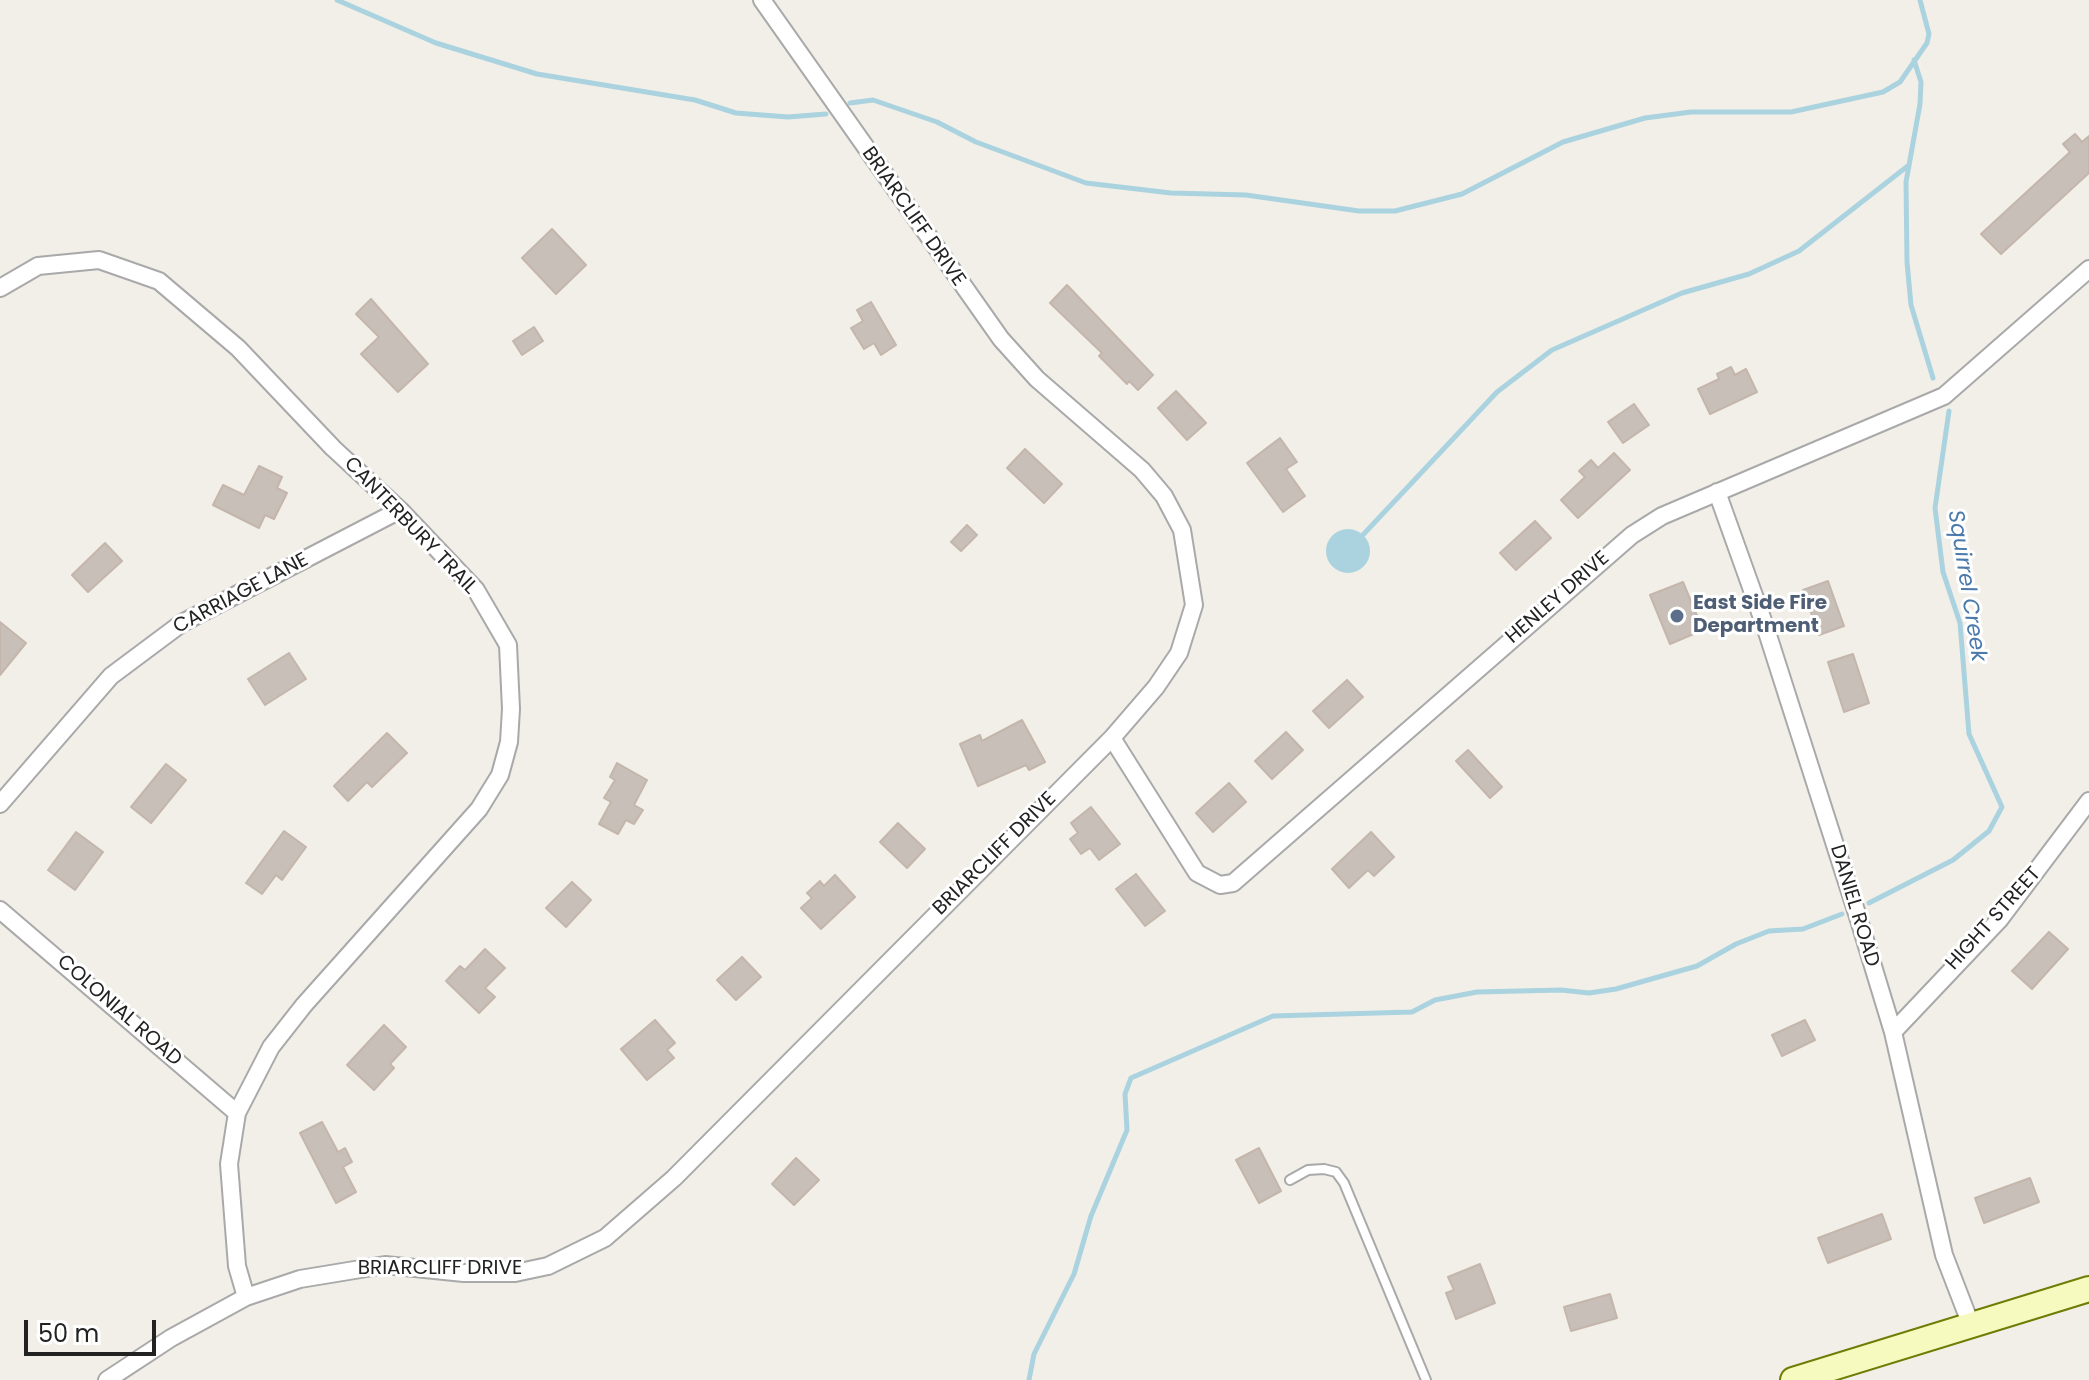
<!DOCTYPE html>
<html>
<head>
<meta charset="utf-8">
<style>
	body { margin:0 }
	#map { position:relative; width:2089px; height:1380px; overflow:hidden; background:#f2efe9; font-family:Poppins,sans-serif }
	canvas { display:block }
	.scale { position:absolute; left:24px; top:1320px; width:132px; height:36px; box-sizing:border-box; border:4px solid #222; border-top:0; padding-left:10px; font-size:24px; line-height:28px; white-space:nowrap; color:#222; -webkit-text-stroke:6px #fff; paint-order:stroke }
</style>
</head>
<body>
<div id="map">
<canvas width="2089" height="1380"></canvas>
<div class="scale">50 m</div>
</div>
<script>
const c = document.querySelector('canvas').getContext('2d');
c.lineJoin = 'round';
function fill(path, color) { c.fillStyle = color; c.fill(path, 'evenodd'); }
const toPath = rows => new Path2D(rows.map(r => 'M' + r).join(''));
function trace(path, color, width, dash) { c.strokeStyle = color; c.lineWidth = width; c.lineCap = dash ? 'butt' : 'round'; c.setLineDash(dash || []); c.stroke(path); }
function write(font, color, halo, rows, align = 'center') {
  c.font = font + ' Poppins,sans-serif'; c.lineWidth = 6; c.setLineDash([]); c.textBaseline = 'middle'; c.strokeStyle = halo; c.fillStyle = color; for (const [text, x, y, turn = 0] of rows) {
    c.save(); c.translate(x, y); c.rotate((+turn || 0) * Math.PI / 180); c.textAlign = isNaN(turn) ? turn : align; if (halo) c.strokeText(text, 0, 0); c.fillText(text, 0, 0); c.restore();
  }
}
const water = toPath([
	'1326 551a22 22 0 1 1 44 0a22 22 0 1 1-44 0Z'
]);
const stream = toPath([
	[337,0,436,43,537,74,695,100,736,113,788,117,826,114],
	[1914,60,1921,82,1920,104,1906,182,1907,262,1911,305,1933,378],
	[850,103,873,100,937,122,976,142,1086,183,1171,193,1246,195,1359,211,1395,211,1462,194,1563,142,1645,118,1691,112,1791,112,1883,92,1900,82,1927,43,1929,34,1920,0],
	[1360,538,1497,392,1552,350,1682,293,1749,274,1799,251,1909,165],
	[1869,903,1953,860,1989,831,2002,807,1969,734,1960,623,1943,572,1935,508,1949,411],
	[1029,1380,1034,1354,1074,1274,1091,1216,1127,1130,1125,1094,1131,1078,1273,1016,1412,1012,1435,1000,1477,992,1561,990,1589,993,1616,989,1697,966,1736,944,1769,931,1803,929,1842,914]
]);
const building = toPath([
	[2075,134,2082,142,2089,136,2089,173,2001,254,1981,234,2070,152,2063,144,2075,134],
	[552,229,586,265,556,294,522,258,552,229],
	[1067,285,1153,375,1138,390,1129,381,1127,384,1099,356,1102,353,1050,303,1067,285],
	[371,299,428,364,398,392,361,354,379,337,356,314,371,299],
	[871,302,896,345,881,355,874,343,864,349,851,328,863,321,857,310,871,302],
	[534,327,543,341,522,355,513,341,534,327],
	[1731,367,1735,375,1746,369,1757,392,1710,414,1698,389,1719,379,1717,374,1731,367],
	[1176,391,1206,423,1187,440,1158,408,1176,391],
	[1634,404,1649,425,1623,443,1608,422,1634,404],
	[1280,438,1297,462,1286,469,1305,496,1283,512,1247,463,1280,438],
	[1025,449,1062,484,1044,503,1007,468,1025,449],
	[1614,453,1630,470,1578,518,1561,500,1585,477,1579,471,1591,460,1598,468,1614,453],
	[259,466,282,477,277,488,287,493,274,519,265,515,259,528,213,505,223,485,244,495,259,466],
	[1535,521,1551,538,1516,570,1500,553,1535,521],
	[967,525,977,535,961,551,951,542,967,525],
	[105,543,122,561,88,592,72,575,105,543],
	[1828,581,1844,626,1819,635,1803,590,1828,581],
	[1683,582,1703,630,1670,644,1650,595,1683,582],
	[0,622,26,643,0,675,0,622],
	[289,653,306,679,265,705,248,679,289,653],
	[1853,654,1869,703,1844,712,1828,662,1853,654],
	[1347,680,1363,697,1329,728,1313,711,1347,680],
	[1022,720,1045,762,1029,770,1026,765,978,786,960,744,980,735,982,741,1022,720],
	[1286,732,1303,750,1272,779,1255,761,1286,732],
	[387,733,407,753,372,787,367,782,348,801,334,786,387,733],
	[1468,750,1502,787,1490,798,1456,761,1468,750],
	[617,763,647,780,634,805,643,810,634,824,626,820,618,834,599,824,611,802,604,798,615,780,610,777,617,763],
	[166,764,186,780,151,823,131,807,166,764],
	[1229,783,1246,802,1213,832,1196,813,1229,783],
	[1091,807,1120,844,1099,860,1090,848,1081,854,1070,839,1078,833,1071,823,1091,807],
	[898,823,925,849,907,868,880,842,898,823],
	[284,831,306,847,282,880,276,875,262,894,246,883,284,831],
	[76,832,103,852,75,890,48,870,76,832],
	[1371,832,1394,857,1374,876,1368,870,1349,888,1332,869,1371,832],
	[1136,874,1165,911,1145,926,1116,889,1136,874],
	[835,875,855,897,821,929,801,908,812,898,807,893,820,881,824,886,835,875],
	[572,882,591,900,566,927,546,908,572,882],
	[2049,932,2068,949,2032,989,2012,971,2049,932],
	[485,949,505,968,485,988,495,997,479,1013,446,981,460,966,465,970,485,949],
	[742,957,761,977,736,1000,717,980,742,957],
	[655,1020,675,1043,667,1050,674,1058,647,1080,621,1049,655,1020],
	[1805,1020,1815,1040,1782,1056,1772,1035,1805,1020],
	[384,1025,406,1047,390,1064,394,1068,374,1090,347,1065,384,1025],
	[322,1122,338,1152,345,1148,352,1162,343,1167,356,1192,336,1203,300,1133,322,1122],
	[1259,1148,1281,1191,1259,1203,1236,1160,1259,1148],
	[796,1158,819,1180,794,1205,772,1184,796,1158],
	[2030,1178,2039,1202,1984,1223,1975,1198,2030,1178],
	[1882,1214,1891,1239,1828,1263,1818,1238,1882,1214],
	[1480,1264,1495,1303,1456,1319,1446,1293,1454,1290,1448,1277,1480,1264],
	[1610,1294,1617,1318,1571,1331,1564,1307,1610,1294]
]);
const lane = toPath([
	[1290,1180,1308,1170,1324,1169,1336,1172,1344,1183,1426,1380]
]);
const street = toPath([
	[0,288,38,266,99,260,159,281,238,348,333,448,400,510,476,590,508,645,511,709,509,742,500,775,479,809,304,1005,271,1047,237,1113,229,1164,237,1266,246,1297],
	[1717,492,1766,629,1859,920,1893,1032,1944,1255,1971,1325],
	[1112,738,1197,873,1220,885,1233,883,1632,535,1662,516,1944,396,2089,269],
	[0,804,111,676,182,623,400,510],
	[0,910,237,1113],
	[1893,1032,2000,919,2089,801],
	[107,1380,171,1338,246,1297,300,1279,385,1265,464,1273,515,1273,548,1266,605,1238,674,1178,1112,738,1156,687,1179,653,1194,605,1182,530,1164,496,1142,470,1037,379,1001,339,762,0]
]);
const secondary = toPath([
	[1793,1380,2089,1289]
]);
const markers = [
	[1677,616,8,"#5c6f8a"]
];
const streetNames = [
	["BRIARCLIFF DRIVE",913,217,55],
	["CANTERBURY TRAIL",410,526,46],
	["CARRIAGE LANE",241,594,-28],
	["HENLEY DRIVE",1558,598,-41],
	["BRIARCLIFF DRIVE",995,854,-45],
	["DANIEL ROAD",1854,906,73],
	["HIGHT STREET",1994,919,-48],
	["COLONIAL ROAD",119,1011,41],
	["BRIARCLIFF DRIVE",440,1269]
];
const serviceNames = [
	["East Side Fire",1693,604],
	["Department",1693,627]
];
const waterNames = [
	["Squirrel Creek",1966,586,81]
];
fill(water, '#aad3df');
trace(stream, '#aad3df', 5);
fill(building, '#c7bfb8');
trace(building, '#c4b6ab', 2);
trace(lane, '#a9a9a9', 12);
trace(street, '#a9a9a9', 20);
trace(secondary, '#707d05', 28);
trace(lane, '#fff', 8);
trace(street, '#fff', 16);
trace(secondary, '#f7fabf', 24);
for (const [x, y, r, color] of markers) { const dot = new Path2D(); dot.arc(x, y, r, 0, 2 * Math.PI); c.fillStyle = color; c.fill(dot); trace(dot, '#fff', 3); }
write('20px', '#222', '#fff', streetNames);
write('bold 20px', '#4e5e75', '#fff', serviceNames, 'left');
write('italic 22px', '#4a7aab', '#fff', waterNames);
</script>
</body>
</html>
